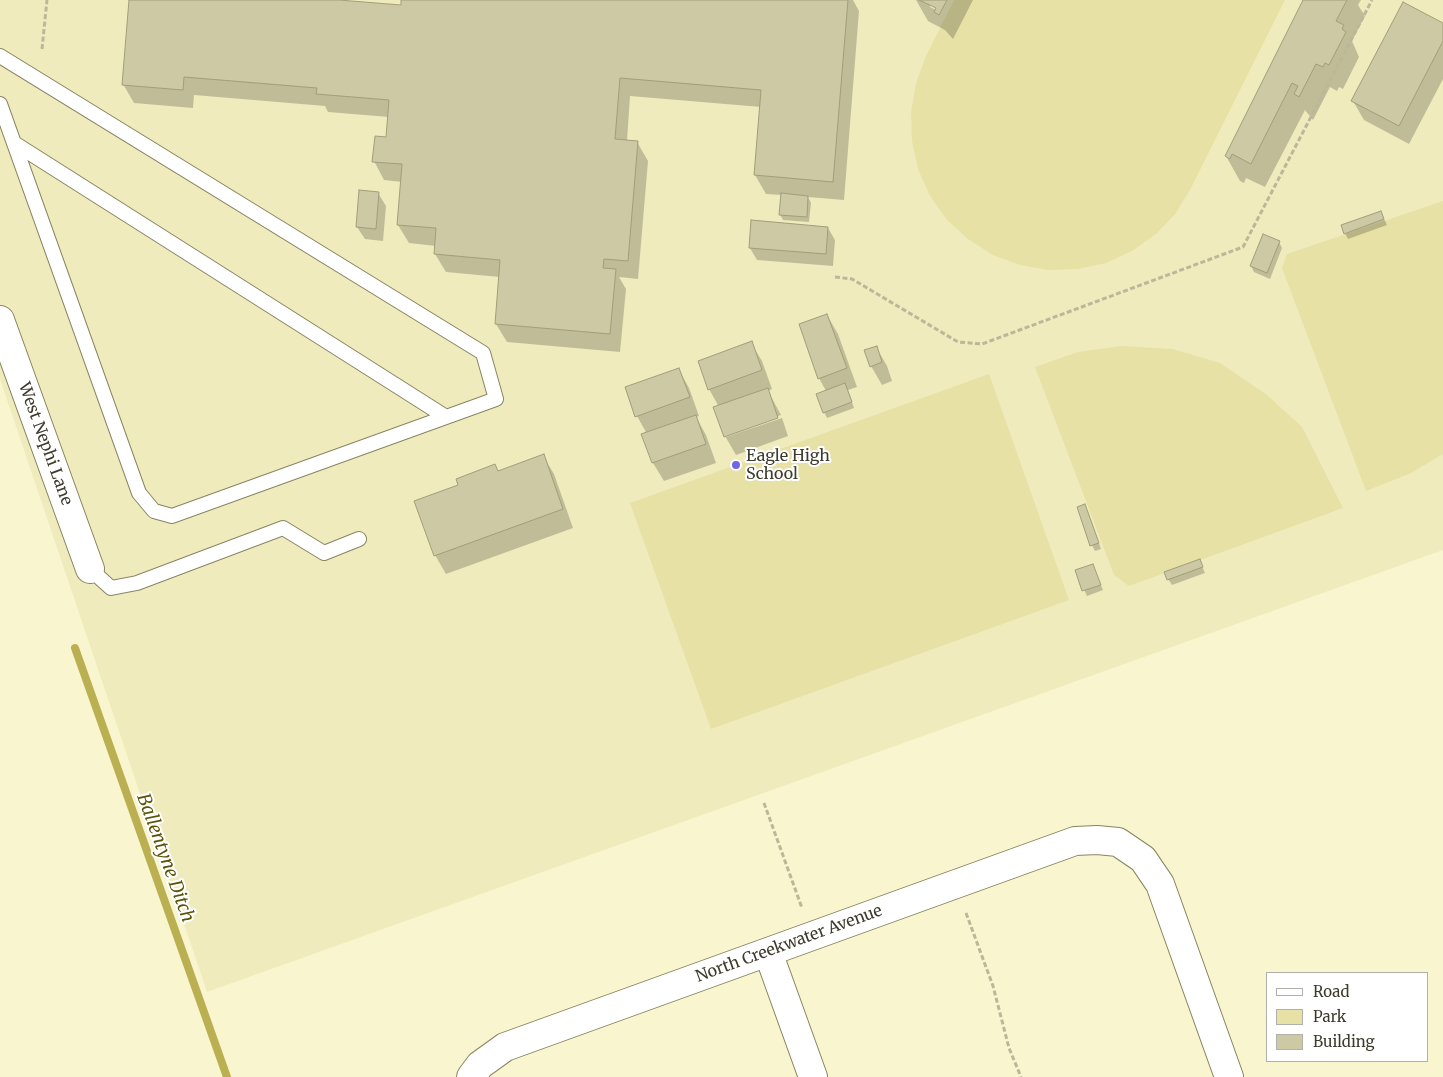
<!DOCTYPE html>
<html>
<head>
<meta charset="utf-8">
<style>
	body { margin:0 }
	#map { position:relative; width:1443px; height:1077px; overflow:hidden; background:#f9f5cf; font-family:Merriweather,serif }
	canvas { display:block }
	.legend { position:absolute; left:1266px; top:972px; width:162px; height:90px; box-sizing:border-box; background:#fff; border:1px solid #b1b1ab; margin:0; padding:6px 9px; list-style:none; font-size:15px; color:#3d3b2c }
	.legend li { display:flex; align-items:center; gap:10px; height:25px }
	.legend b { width:25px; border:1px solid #b1b1ab }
</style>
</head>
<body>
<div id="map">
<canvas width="1443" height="1077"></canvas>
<ul class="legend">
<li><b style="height:6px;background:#fff"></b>Road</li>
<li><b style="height:14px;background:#e7e1a6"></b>Park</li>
<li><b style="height:14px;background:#cdc9a4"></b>Building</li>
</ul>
</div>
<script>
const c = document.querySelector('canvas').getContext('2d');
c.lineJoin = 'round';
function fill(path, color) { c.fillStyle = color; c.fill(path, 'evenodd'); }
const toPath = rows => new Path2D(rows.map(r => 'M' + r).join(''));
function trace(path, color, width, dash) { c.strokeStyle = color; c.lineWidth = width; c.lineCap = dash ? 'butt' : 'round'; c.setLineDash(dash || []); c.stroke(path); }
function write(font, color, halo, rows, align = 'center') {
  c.font = font + ' Merriweather,serif'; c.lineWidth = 4; c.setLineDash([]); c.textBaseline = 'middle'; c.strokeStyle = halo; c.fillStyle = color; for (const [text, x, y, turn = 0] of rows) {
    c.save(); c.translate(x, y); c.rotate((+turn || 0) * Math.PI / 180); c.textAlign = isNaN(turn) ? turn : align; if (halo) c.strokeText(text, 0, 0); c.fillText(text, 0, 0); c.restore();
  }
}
const built = toPath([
	[0,0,1443,0,1443,550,207,992,0,379]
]);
const green = toPath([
	[954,0,1285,0,1191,188,1176,213,1156,234,1132,251,1106,263,1078,269,1048,270,1020,265,993,255,968,239,947,220,930,196,918,169,912,141,911,112,916,83,926,56],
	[1443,201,1443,454,1411,473,1366,491,1282,268,1287,254],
	[1121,346,1173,349,1220,363,1267,395,1302,427,1343,508,1129,586,1114,575,1035,367,1078,352],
	[989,374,1069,600,711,729,630,503]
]);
const shadow = toPath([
	[130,0,324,0,402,6,403,0,853,0,859,11,844,200,808,197,811,203,809,222,783,220,780,214,782,195,766,194,755,175,761,107,630,96,627,141,637,142,648,161,638,279,619,277,626,289,620,352,507,342,496,324,500,277,446,272,435,254,436,246,409,243,398,225,402,182,384,180,374,161,387,138,389,117,328,112,325,106,194,95,193,108,134,103,123,84],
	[916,0,973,0,953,39,945,30,928,21],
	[930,4,942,10,941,12,930,7],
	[1305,0,1361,0,1358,5,1365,16,1352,41,1359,57,1343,89,1339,87,1337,91,1330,87,1313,120,1305,110,1265,187,1246,178,1244,183,1240,181,1226,156],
	[1443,25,1443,79,1409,144,1364,120,1353,101],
	[378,193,386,206,383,241,365,239,357,227],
	[1381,212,1387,225,1348,239,1345,233],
	[828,228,835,240,833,266,757,260,750,248],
	[1263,235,1279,242,1282,248,1270,279,1254,272,1251,266],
	[827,315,838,334,857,387,848,390,854,408,827,418,824,412,826,391,819,378],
	[751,343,762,361,772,389,768,391,781,415,726,434,726,437,782,418,788,436,736,455,725,436,719,407,709,389],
	[876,347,887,366,892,381,882,385,871,366],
	[679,370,689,388,699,416,696,417,706,435,716,463,664,481,653,463,643,435,647,434,637,416],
	[543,456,554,474,573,528,446,574,435,555,460,486,495,466,499,472],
	[1088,512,1101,549,1095,551,1092,545],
	[1199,560,1205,573,1172,585,1168,579],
	[1092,565,1103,590,1087,596,1076,571]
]);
const stream = toPath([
	[75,648,227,1077]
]);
const building = toPath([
	[129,0,339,0,401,5,401,0,848,0,833,182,754,175,761,90,620,78,615,139,638,141,628,261,604,259,603,268,616,269,610,334,495,324,500,260,434,254,436,228,397,225,402,164,372,162,375,136,386,137,389,100,316,94,317,88,184,77,183,90,122,85,129,0],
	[919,0,947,0,939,15,934,12,936,8,919,0],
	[1303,0,1347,0,1336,21,1344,25,1342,29,1346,32,1329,65,1325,63,1323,67,1316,64,1299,97,1294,94,1298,86,1292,83,1251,164,1232,154,1230,159,1225,156,1303,0],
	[1403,2,1443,23,1443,41,1399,126,1351,101,1403,2],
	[359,190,379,192,376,229,356,227,359,190],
	[781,193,808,196,807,217,779,215,781,193],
	[1381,211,1384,219,1344,234,1341,225,1381,211],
	[751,220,828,227,826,254,749,248,751,220],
	[1263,234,1280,241,1267,273,1250,266,1263,234],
	[827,314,847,368,818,379,799,324,827,314],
	[752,341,762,370,708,390,698,361,752,341],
	[877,346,882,362,870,367,864,350,877,346],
	[679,368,690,397,635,417,625,387,679,368],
	[845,383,852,402,823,413,816,394,845,383],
	[768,388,778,418,724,437,713,407,768,388],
	[696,415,706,444,652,463,641,434,696,415],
	[544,454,563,509,434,556,414,501,458,485,456,479,495,464,498,471,544,454],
	[1085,504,1099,543,1090,546,1077,507,1085,504],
	[1200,559,1203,567,1167,580,1164,572,1200,559],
	[1093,564,1101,585,1082,591,1075,570,1093,564]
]);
const path = toPath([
	[42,49,47,0],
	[835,277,852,279,958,342,982,344,1243,247,1372,0],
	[764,803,802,908],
	[966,913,993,986,1009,1048,1021,1077]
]);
const service = toPath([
	[0,56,483,353,496,399,172,516,154,511,139,493,0,104],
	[14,143,446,417],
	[90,569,111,588,137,583,283,528,324,553,359,539]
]);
const minor = toPath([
	[0,320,90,569],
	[768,952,813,1077],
	[471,1077,480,1065,505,1047,1075,841,1097,840,1118,842,1143,859,1160,884,1229,1077]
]);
const markers = [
	[736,465,5,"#7168e2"]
];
const streetNames = [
	["West Nephi Lane",45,444,70],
	["North Creekwater Avenue",789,944,-20]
];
const poiNames = [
	["Eagle High",746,456],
	["School",746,474]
];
const waterNames = [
	["Ballentyne Ditch",165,858,70]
];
fill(built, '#f0ebbd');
fill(green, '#e7e1a6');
fill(shadow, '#0003');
trace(stream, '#bbb051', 8);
fill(building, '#cdc9a4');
trace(building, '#a19e7a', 1);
trace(service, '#888562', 16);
trace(minor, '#888562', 30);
trace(path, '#bbb899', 3, [5, 2.5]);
trace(service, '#fff', 14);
trace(minor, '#fff', 28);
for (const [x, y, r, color] of markers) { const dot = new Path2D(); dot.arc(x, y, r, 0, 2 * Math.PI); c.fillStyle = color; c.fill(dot); trace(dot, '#fff', 2); }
write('16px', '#3d3b2c', '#fff', streetNames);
write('16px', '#3d3b2c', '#fff', poiNames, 'left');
write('italic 18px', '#5c5409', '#fff', waterNames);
</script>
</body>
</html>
